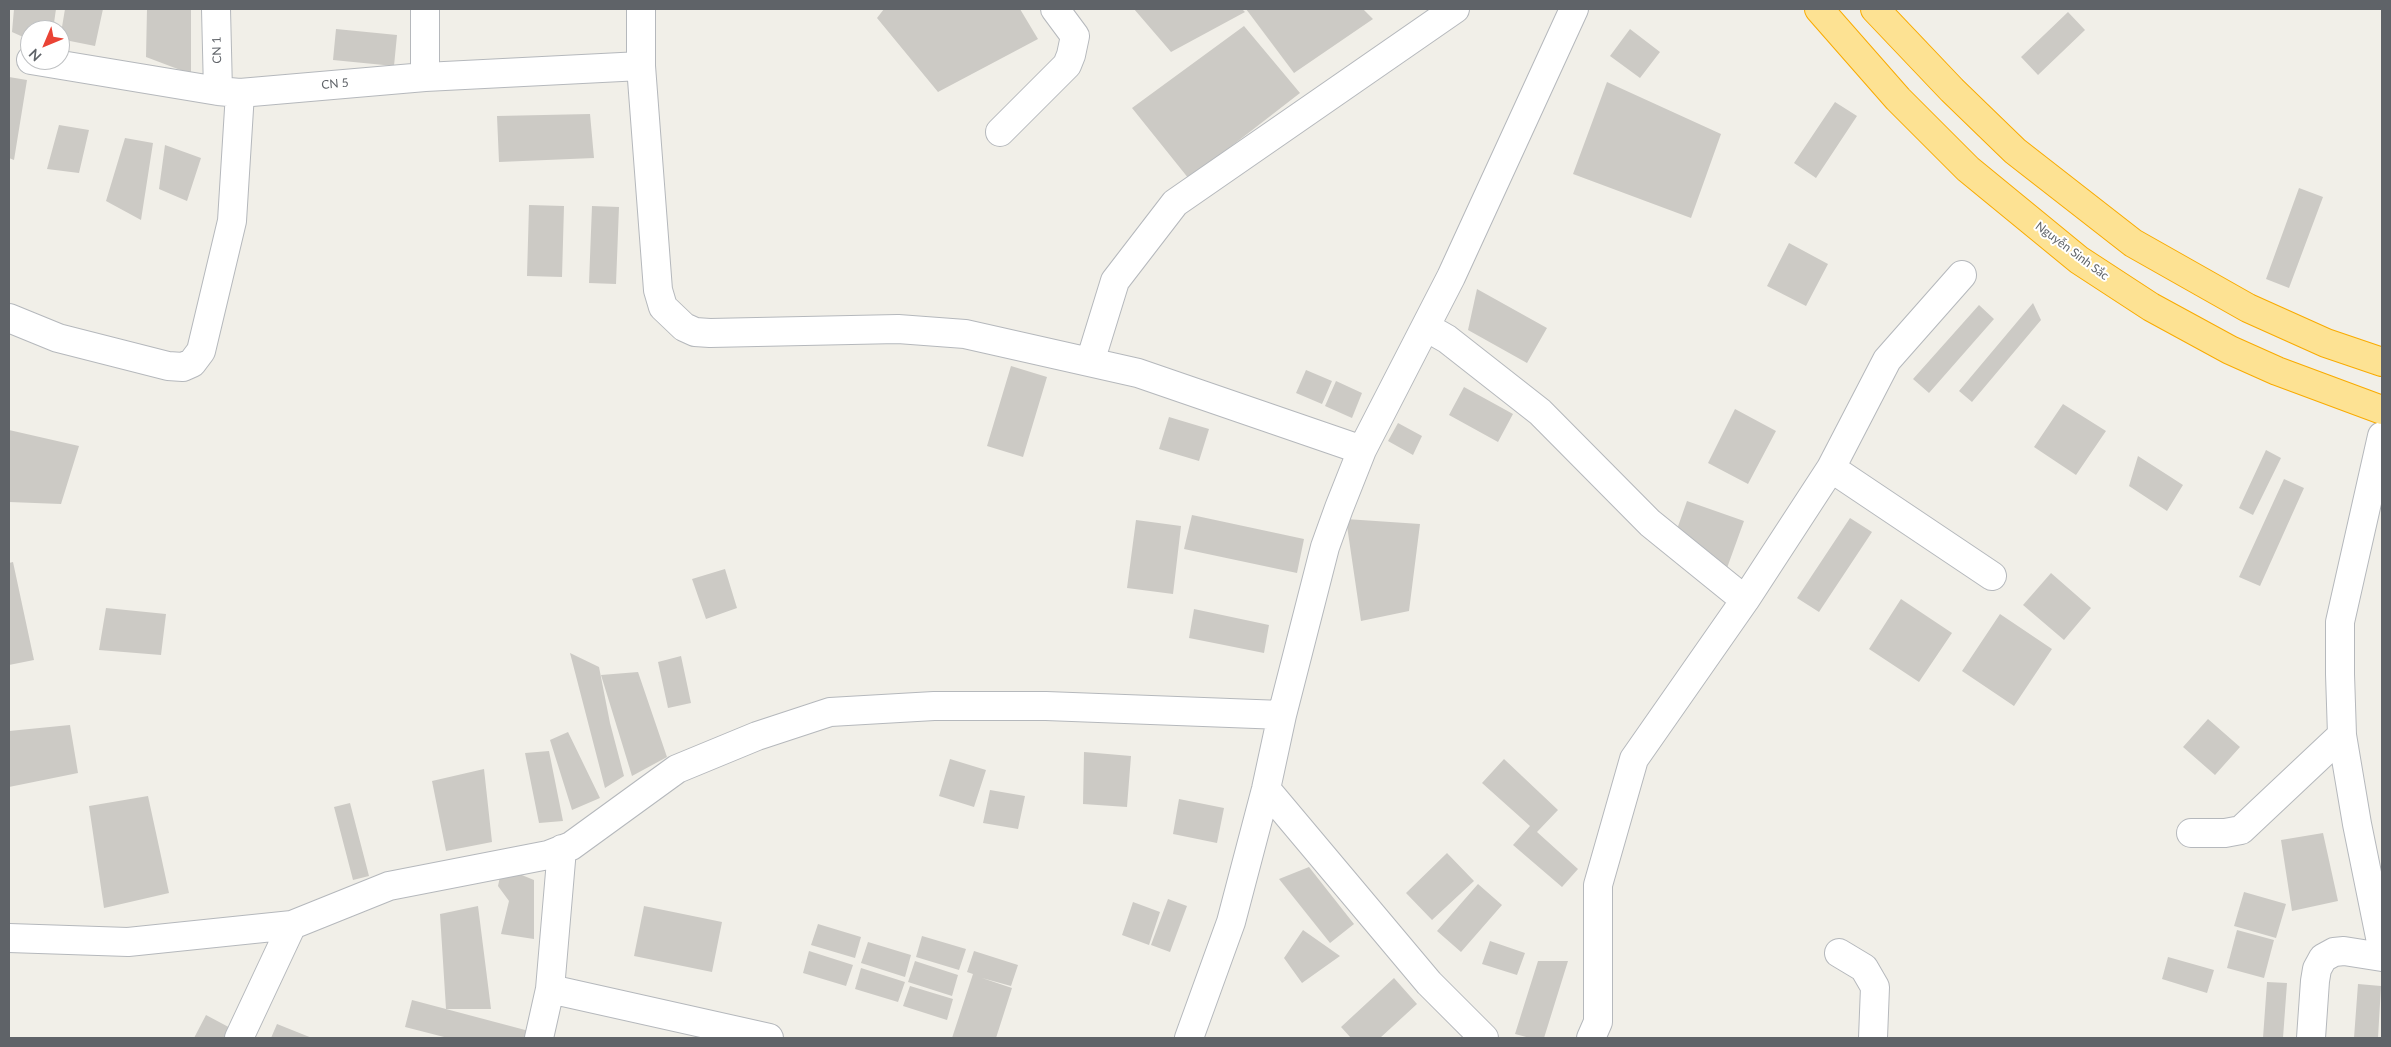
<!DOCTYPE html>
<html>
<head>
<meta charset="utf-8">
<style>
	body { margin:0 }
	#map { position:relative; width:2391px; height:1047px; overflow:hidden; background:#f1efe8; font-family:Lato,sans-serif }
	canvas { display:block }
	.frame { position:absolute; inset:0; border:10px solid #5f6368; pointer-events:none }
	.north { position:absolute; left:20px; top:20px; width:50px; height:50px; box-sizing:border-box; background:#fff; border:1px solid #bfc1c3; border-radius:50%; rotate:225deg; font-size:14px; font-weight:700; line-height:20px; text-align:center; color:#5f6368 }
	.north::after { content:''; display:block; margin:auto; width:18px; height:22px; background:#ea4335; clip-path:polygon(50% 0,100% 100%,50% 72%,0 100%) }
</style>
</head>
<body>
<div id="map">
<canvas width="2391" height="1047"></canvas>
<div class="frame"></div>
<div class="north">N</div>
</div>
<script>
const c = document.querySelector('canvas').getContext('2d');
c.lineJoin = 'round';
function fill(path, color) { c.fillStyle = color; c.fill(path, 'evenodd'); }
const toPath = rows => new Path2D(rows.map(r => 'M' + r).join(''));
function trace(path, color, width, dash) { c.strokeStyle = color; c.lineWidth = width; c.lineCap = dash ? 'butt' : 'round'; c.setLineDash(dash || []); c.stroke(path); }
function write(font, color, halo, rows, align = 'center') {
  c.font = font + ' Lato,sans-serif'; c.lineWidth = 4; c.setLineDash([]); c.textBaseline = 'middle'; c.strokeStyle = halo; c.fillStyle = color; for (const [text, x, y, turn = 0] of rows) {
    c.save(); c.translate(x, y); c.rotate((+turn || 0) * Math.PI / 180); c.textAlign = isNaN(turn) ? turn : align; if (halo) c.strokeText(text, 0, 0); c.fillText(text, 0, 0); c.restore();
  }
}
const building = toPath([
	[14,9,56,9,53,30,30,30,30,40,12,32],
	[65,9,103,9,95,46,60,39],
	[147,9,191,9,191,74,146,57],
	[884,9,1020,9,1038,39,938,92,877,18],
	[1134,9,1242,9,1245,12,1171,52],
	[1246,9,1363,9,1373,19,1294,73],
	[2068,12,2085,30,2038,75,2021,57],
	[1244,26,1300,93,1189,179,1132,108],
	[336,29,397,35,394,66,333,60],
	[1630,29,1660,52,1640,78,1610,56],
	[9,77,27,80,14,160,9,158],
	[1607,82,1721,134,1691,218,1573,174],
	[1835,102,1857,116,1816,178,1794,163],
	[590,114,594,158,499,162,497,116],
	[59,125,89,130,79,173,47,169],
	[125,138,153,143,141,220,106,201],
	[165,145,201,158,187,201,159,189],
	[2299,188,2323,197,2289,288,2266,279],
	[529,205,564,206,562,277,527,276],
	[592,206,619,207,616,284,589,283],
	[1789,243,1828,264,1806,306,1767,286],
	[1477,289,1547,328,1527,363,1468,330],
	[2033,303,2041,320,1972,402,1959,391],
	[1979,305,1994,319,1929,393,1913,379],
	[1011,366,1047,377,1023,457,987,446],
	[1306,370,1332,381,1322,404,1296,393],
	[1336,381,1362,393,1352,418,1325,406],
	[1464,387,1513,414,1498,442,1449,415],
	[2063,404,2106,431,2076,475,2034,447],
	[1735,409,1776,431,1748,484,1708,463],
	[1169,417,1209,429,1199,461,1159,449],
	[1398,423,1422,436,1413,455,1388,441],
	[9,430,79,446,61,504,9,502],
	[2266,450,2281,458,2253,515,2239,508],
	[2138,456,2183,485,2167,511,2129,486],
	[2284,479,2304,488,2260,586,2239,577],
	[1687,501,1744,521,1727,568,1676,532],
	[1192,515,1304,539,1297,573,1184,549],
	[1850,518,1872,532,1819,612,1797,598],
	[1346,519,1420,524,1409,611,1361,621],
	[1136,520,1181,526,1173,594,1127,588],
	[13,562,34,660,9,665,9,563],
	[725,569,737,608,706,619,692,579],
	[2051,573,2091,608,2064,640,2023,605],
	[1901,599,1952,633,1919,682,1869,649],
	[106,608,166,614,161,655,99,650],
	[1194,609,1269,625,1264,653,1189,638],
	[2000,614,2052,649,2014,706,1962,671],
	[570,653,599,667,610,723,624,776,605,788],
	[681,656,691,703,668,708,658,662],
	[638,672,667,757,632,776,601,675],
	[2208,719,2240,747,2215,775,2183,747],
	[70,725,78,773,9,787,9,731],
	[568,732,600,798,572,810,550,740],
	[549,751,563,821,539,823,525,753],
	[1084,752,1131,756,1127,807,1083,804],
	[950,759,986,770,974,807,939,796],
	[1504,759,1558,810,1537,832,1578,869,1562,887,1513,845,1530,826,1482,783],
	[484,769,492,842,446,851,432,781],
	[990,790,1025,796,1018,829,983,823],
	[148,796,169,893,104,908,89,806],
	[1179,799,1224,808,1217,843,1173,834],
	[350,803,369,876,353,880,334,807],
	[2323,833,2338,901,2292,911,2281,840],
	[1447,853,1474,881,1432,920,1406,893],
	[502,867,534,880,534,939,501,934,509,901,498,886],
	[1309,867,1354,924,1330,943,1279,879],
	[1478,884,1502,905,1461,952,1437,931],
	[2244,892,2286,904,2276,938,2234,926],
	[1168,899,1187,906,1170,952,1151,945],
	[1133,902,1160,912,1149,945,1122,935],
	[478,906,491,1009,446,1009,440,914],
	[644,906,722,922,712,972,634,956],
	[818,924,861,937,855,958,811,945],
	[1303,930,1340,956,1302,983,1284,958],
	[2237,930,2274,940,2264,978,2227,968],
	[922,936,966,949,959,970,916,957],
	[1490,941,1525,953,1517,975,1482,964],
	[868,942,911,955,905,977,861,963],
	[809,951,853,965,846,986,803,973],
	[974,951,1018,965,1011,986,982,978,1012,988,996,1038,952,1038,973,974,967,972],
	[2168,957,2214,970,2207,993,2162,979],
	[915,961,958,975,952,996,908,982],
	[1538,961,1568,961,1544,1038,1530,1038,1515,1034],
	[861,968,905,982,898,1002,855,989],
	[1394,978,1417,1004,1380,1038,1351,1038,1341,1027],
	[2267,982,2287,983,2283,1038,2263,1038],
	[2358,984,2381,986,2378,1038,2354,1038],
	[910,986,953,999,947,1020,903,1006],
	[412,1000,529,1031,527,1038,448,1038,405,1027],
	[206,1015,236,1031,232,1038,194,1038],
	[277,1024,312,1038,271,1038]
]);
const minor = toPath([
	[216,9,218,91],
	[425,9,425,77],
	[641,9,641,66,658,290,663,307,684,327,695,332,710,333,898,329,965,334,1138,373,1362,450],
	[31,60,218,91,240,93,425,77,641,66],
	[1000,132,1067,65,1071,55,1075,36,1055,9],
	[9,318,58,338,168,366,183,367,192,363,201,351,232,221,240,93],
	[1426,327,1447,339,1540,412,1650,523,1745,600],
	[1090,362,1115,281,1175,203,1455,9],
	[2382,436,2340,622,2340,674,2342,735,2357,824,2382,947],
	[1831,468,1992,576],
	[1266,789,1429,983,1484,1038],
	[2191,833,2225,833,2241,830,2342,735],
	[9,938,128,942,292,925,389,886,548,855,571,846,677,769,757,736,830,712,934,706,1046,706,1282,715],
	[1839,953,1864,968,1875,987,1873,1038],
	[550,989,769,1038],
	[239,1038,292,925],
	[539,1038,550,989,562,849],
	[1189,1038,1231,922,1266,789,1282,715,1325,547,1339,508,1362,450,1451,277,1574,9],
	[1591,1038,1598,1022,1598,885,1634,759,1745,600,1831,468,1887,360,1962,275],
	[2311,1038,2315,981,2317,969,2323,958,2334,952,2344,951,2382,957]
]);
const highway = toPath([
	[1819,9,1898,99,1968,169,2079,260,2151,307,2230,350,2277,371,2382,410],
	[1875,9,1952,90,2015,151,2133,243,2248,308,2326,343,2382,362]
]);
const streetNames = [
	["CN 1",217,50,-92],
	["CN 5",335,84,-5],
	["Nguyễn Sinh Sắc",2072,251,37]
];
fill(building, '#cccac5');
trace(minor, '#b5b8bc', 30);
trace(highway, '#f9ab00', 30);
trace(minor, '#fff', 28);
trace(highway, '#fde293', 28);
write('12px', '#5f6368', '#fff', streetNames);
</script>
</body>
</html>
